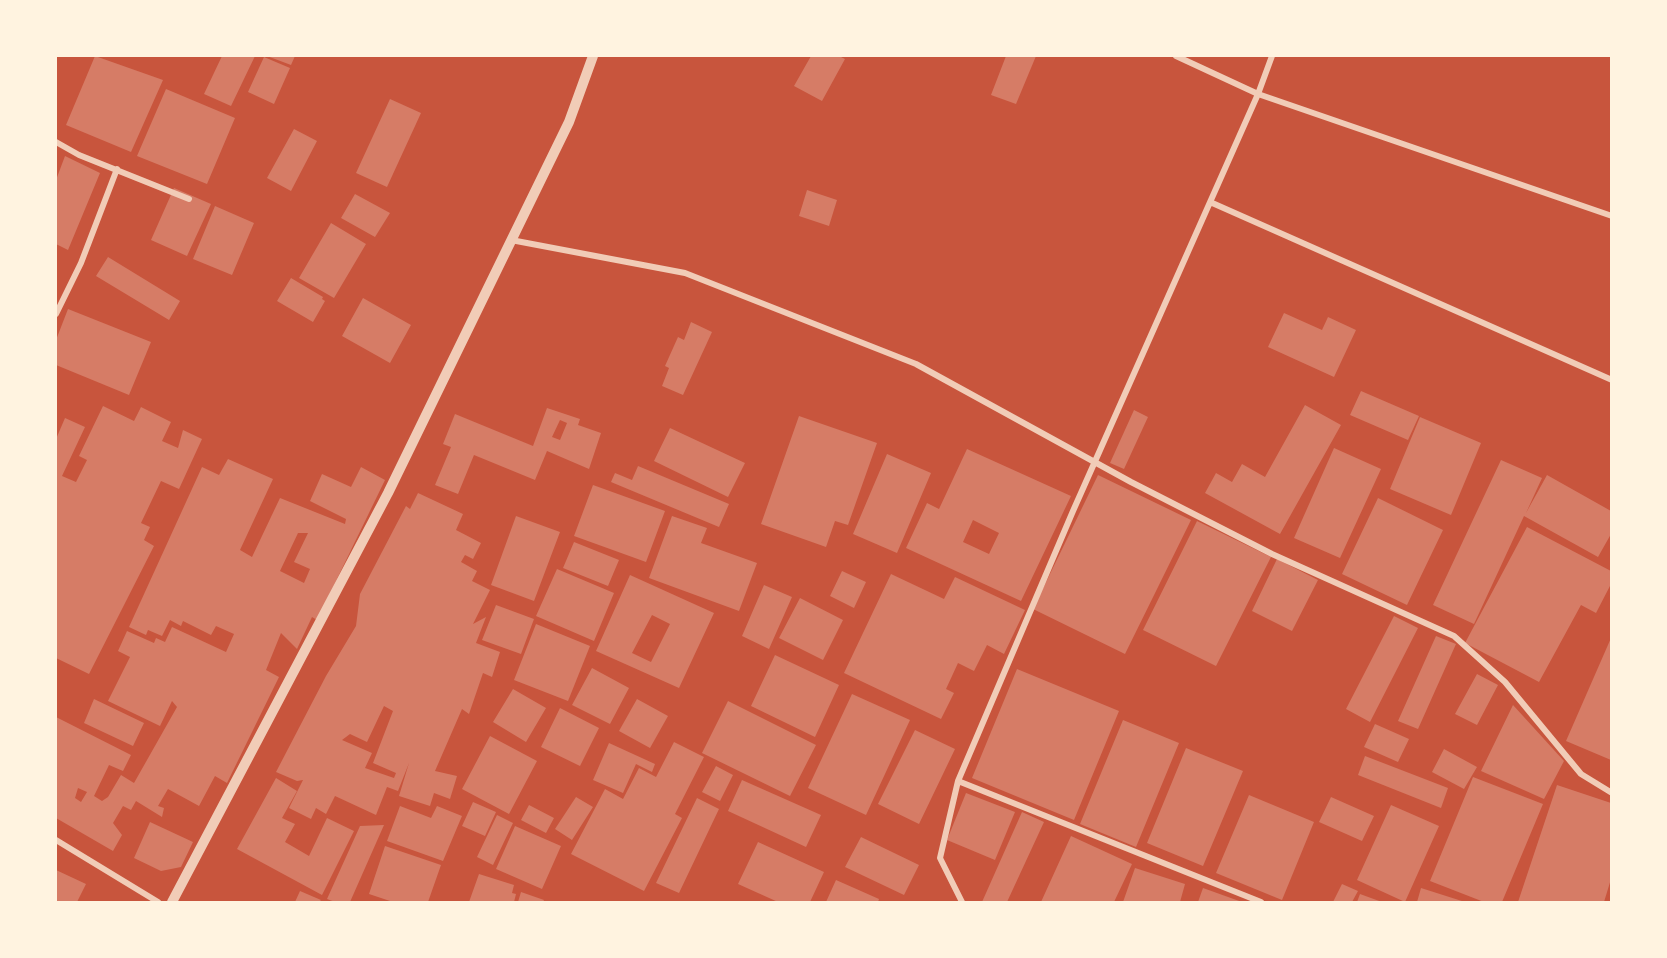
<!DOCTYPE html>
<html>
<head>
<meta charset="utf-8">
<style>
	body { margin:0 }
	#map { position:relative; width:1667px; height:958px; overflow:hidden; background:#c8553d; font-family:Barlow,sans-serif }
	canvas { display:block }
	.frame { position:absolute; inset:0; border:57px solid #fff3e0; pointer-events:none }
</style>
</head>
<body>
<div id="map">
<canvas width="1667" height="958"></canvas>
<div class="frame"></div>
</div>
<script>
const c = document.querySelector('canvas').getContext('2d');
c.lineJoin = 'round';
function fill(path, color) { c.fillStyle = color; c.fill(path, 'evenodd'); }
const toPath = rows => new Path2D(rows.map(r => 'M' + r).join(''));
function trace(path, color, width, dash) { c.strokeStyle = color; c.lineWidth = width; c.lineCap = dash ? 'butt' : 'round'; c.setLineDash(dash || []); c.stroke(path); }
const building = toPath([
	[95,56,163,80,131,152,66,125],
	[222,56,255,56,231,106,204,94],
	[267,56,295,56,291,65],
	[811,56,839,56,845,59,822,101,794,86],
	[1006,56,1036,56,1016,104,991,95],
	[264,57,290,68,274,104,248,92],
	[166,89,235,118,207,184,137,156],
	[390,99,421,113,387,187,356,173],
	[294,129,317,141,291,191,267,178],
	[65,156,100,173,68,250,56,244,56,180],
	[174,188,211,204,187,256,151,240],
	[807,190,837,200,829,226,799,216],
	[355,194,390,213,375,237,341,218],
	[215,206,254,223,232,275,193,259],
	[331,223,366,244,334,298,299,278],
	[108,257,180,301,169,320,96,276],
	[291,278,323,297,322,299,325,301,313,322,277,301],
	[363,298,411,325,390,363,342,336],
	[68,309,151,342,129,395,56,365,56,340],
	[1284,313,1322,330,1328,317,1356,330,1334,377,1268,347],
	[691,322,712,332,683,395,662,386,669,368,665,366,678,337,684,340],
	[1361,391,1419,416,1408,440,1350,415],
	[1305,405,1341,425,1280,534,1205,493,1216,473,1232,482,1242,464,1265,477],
	[103,406,134,421,141,407,171,422,162,441,178,448,183,430,202,439,179,489,161,481,141,523,150,527,144,540,154,546,89,674,56,658,56,439,65,418,85,427,62,476,76,482,87,460,79,456],
	[547,408,580,419,578,425,601,433,589,469,547,451,535,480,474,455,458,494,435,485,451,447,443,444,455,414,533,446],
	[560,420,567,423,560,440,552,437],
	[1134,410,1148,417,1124,469,1110,463],
	[799,416,877,443,848,525,835,521,826,547,761,524],
	[1420,417,1481,443,1451,515,1390,489],
	[670,428,745,463,728,497,654,461],
	[1334,448,1381,469,1340,558,1294,538],
	[967,449,1071,496,1021,601,906,548,927,503,939,509],
	[973,520,999,533,989,554,963,542],
	[887,454,931,473,897,553,853,534],
	[228,459,273,479,240,550,252,557,280,498,345,524,346,519,310,501,322,474,351,487,361,467,385,480,317,620,312,617,297,649,281,633,266,670,279,677,227,783,215,776,199,806,168,789,158,806,164,808,162,817,136,801,131,810,123,806,113,823,122,835,113,851,56,818,56,717,131,755,123,771,109,765,94,796,102,801,108,797,121,775,134,783,177,707,172,701,160,726,108,701,130,657,118,651,127,631,154,643,156,638,165,642,172,627,226,652,234,634,216,626,211,635,183,621,181,626,170,620,162,636,148,630,146,635,129,627,202,467,219,475],
	[298,533,308,533,294,562,310,569,304,583,280,571],
	[78,788,87,792,81,802,75,798],
	[1501,460,1542,478,1526,513,1547,475,1611,511,1611,534,1598,557,1524,516,1474,624,1433,605],
	[638,466,729,504,719,527,611,482,615,473,632,480],
	[1098,475,1191,520,1125,654,1033,609],
	[593,485,665,511,646,562,574,536],
	[418,493,463,514,456,530,481,543,473,559,465,555,461,562,477,571,472,581,490,590,473,624,486,617,476,643,500,652,492,677,483,673,469,714,462,709,435,771,457,776,450,799,434,793,430,806,399,796,409,763,398,791,387,787,376,815,335,796,326,814,316,808,311,819,289,808,303,780,297,781,276,772,326,676,356,626,360,594,406,506,410,509],
	[384,706,393,711,373,763,396,773,394,778,365,768,372,753,342,740,350,734,367,742],
	[1378,498,1443,530,1407,605,1342,574],
	[516,516,560,532,534,601,491,585],
	[672,516,707,528,701,543,757,563,739,611,649,578],
	[1197,521,1271,557,1216,666,1143,630],
	[1527,527,1611,571,1611,584,1596,613,1581,605,1539,682,1465,643],
	[574,542,619,560,608,586,563,568],
	[1277,559,1318,580,1292,631,1252,611],
	[557,569,614,593,594,641,536,616],
	[842,571,866,582,854,608,830,596],
	[891,574,944,599,955,577,1025,610,1004,654,987,645,974,671,958,663,946,689,954,693,941,719,844,673],
	[630,575,714,613,679,688,596,651],
	[652,615,670,624,651,662,632,653],
	[764,585,792,597,769,649,742,636],
	[800,598,843,620,823,660,779,638],
	[496,605,534,619,521,654,482,640],
	[1394,616,1418,628,1370,722,1346,709],
	[536,624,590,646,568,701,514,680],
	[1436,636,1456,644,1418,729,1398,721],
	[1611,638,1611,760,1566,741],
	[775,655,839,685,815,737,751,706],
	[592,668,629,688,610,724,572,705],
	[1017,669,1119,711,1074,820,972,778],
	[1477,674,1498,685,1477,725,1455,714],
	[513,689,546,708,526,742,493,722],
	[852,694,910,720,866,815,808,788],
	[94,699,144,723,133,746,84,723],
	[637,699,668,716,650,748,619,731],
	[728,701,816,745,790,796,702,753],
	[1513,705,1564,761,1544,799,1481,771],
	[560,708,599,728,580,766,541,747],
	[1123,720,1179,743,1136,847,1080,824],
	[1375,724,1409,739,1398,762,1364,747],
	[915,730,955,749,919,824,878,804],
	[490,736,537,761,509,814,462,789],
	[674,742,704,757,675,814,682,818,644,891,571,854,605,789,623,799,639,768,656,777],
	[609,743,655,764,652,772,636,764,623,793,593,780],
	[1186,748,1243,771,1203,866,1147,843],
	[1444,749,1477,767,1464,789,1432,772],
	[1365,756,1448,788,1441,808,1358,775],
	[716,766,733,775,720,801,702,792],
	[1473,777,1543,804,1502,902,1484,902,1430,881],
	[276,778,297,791,282,818,295,824,285,842,309,856,327,818,354,831,322,895,237,849],
	[742,780,821,815,806,847,728,811],
	[1557,785,1611,803,1611,879,1604,902,1518,902],
	[966,793,1015,812,995,860,947,840],
	[1249,795,1314,822,1282,900,1216,873],
	[576,797,593,807,572,840,555,829],
	[1331,797,1374,816,1362,841,1319,822],
	[697,798,719,809,679,893,656,883],
	[473,802,496,812,485,836,462,826],
	[529,805,554,818,546,833,521,820],
	[1391,805,1439,826,1405,902,1357,880],
	[400,806,431,818,437,806,462,816,443,861,387,841],
	[1022,812,1044,822,1007,902,982,902],
	[497,815,513,823,493,865,477,857],
	[150,822,193,842,181,867,161,871,134,858],
	[384,825,350,902,335,902,327,899,360,826],
	[515,826,561,846,542,889,496,869],
	[1071,836,1132,864,1114,902,1041,902],
	[861,837,919,865,904,895,845,867],
	[758,842,824,872,810,902,778,902,738,884],
	[385,846,441,865,428,902,393,902,369,894],
	[1135,868,1185,884,1180,902,1123,902],
	[56,870,86,884,77,902,56,902],
	[479,874,514,885,512,893,516,894,514,902,469,902],
	[836,880,879,899,878,902,826,902],
	[1342,884,1358,891,1352,902,1333,902],
	[1203,888,1242,902,1198,902],
	[1421,888,1465,902,1417,902],
	[300,891,321,900,319,902,295,902],
	[521,892,544,900,543,902,518,902],
	[1360,894,1382,902,1357,902]
]);
const minor = toPath([
	[1176,56,1258,94,1272,56],
	[56,142,79,155,189,199],
	[1210,202,1612,380],
	[511,240,685,273,916,364,1131,482,1272,554,1454,636,1505,682,1581,774,1612,793],
	[56,314,81,263,117,169],
	[958,781,1261,902],
	[56,840,158,902],
	[962,902,940,858,958,781,1073,511,1258,94,1612,216]
]);
const tertiary = toPath([
	[172,902,388,493,569,122,593,56]
]);
fill(building, '#d67c66');
trace(minor, '#f1ccb7', 6);
trace(tertiary, '#f1ccb7', 10);
</script>
</body>
</html>
